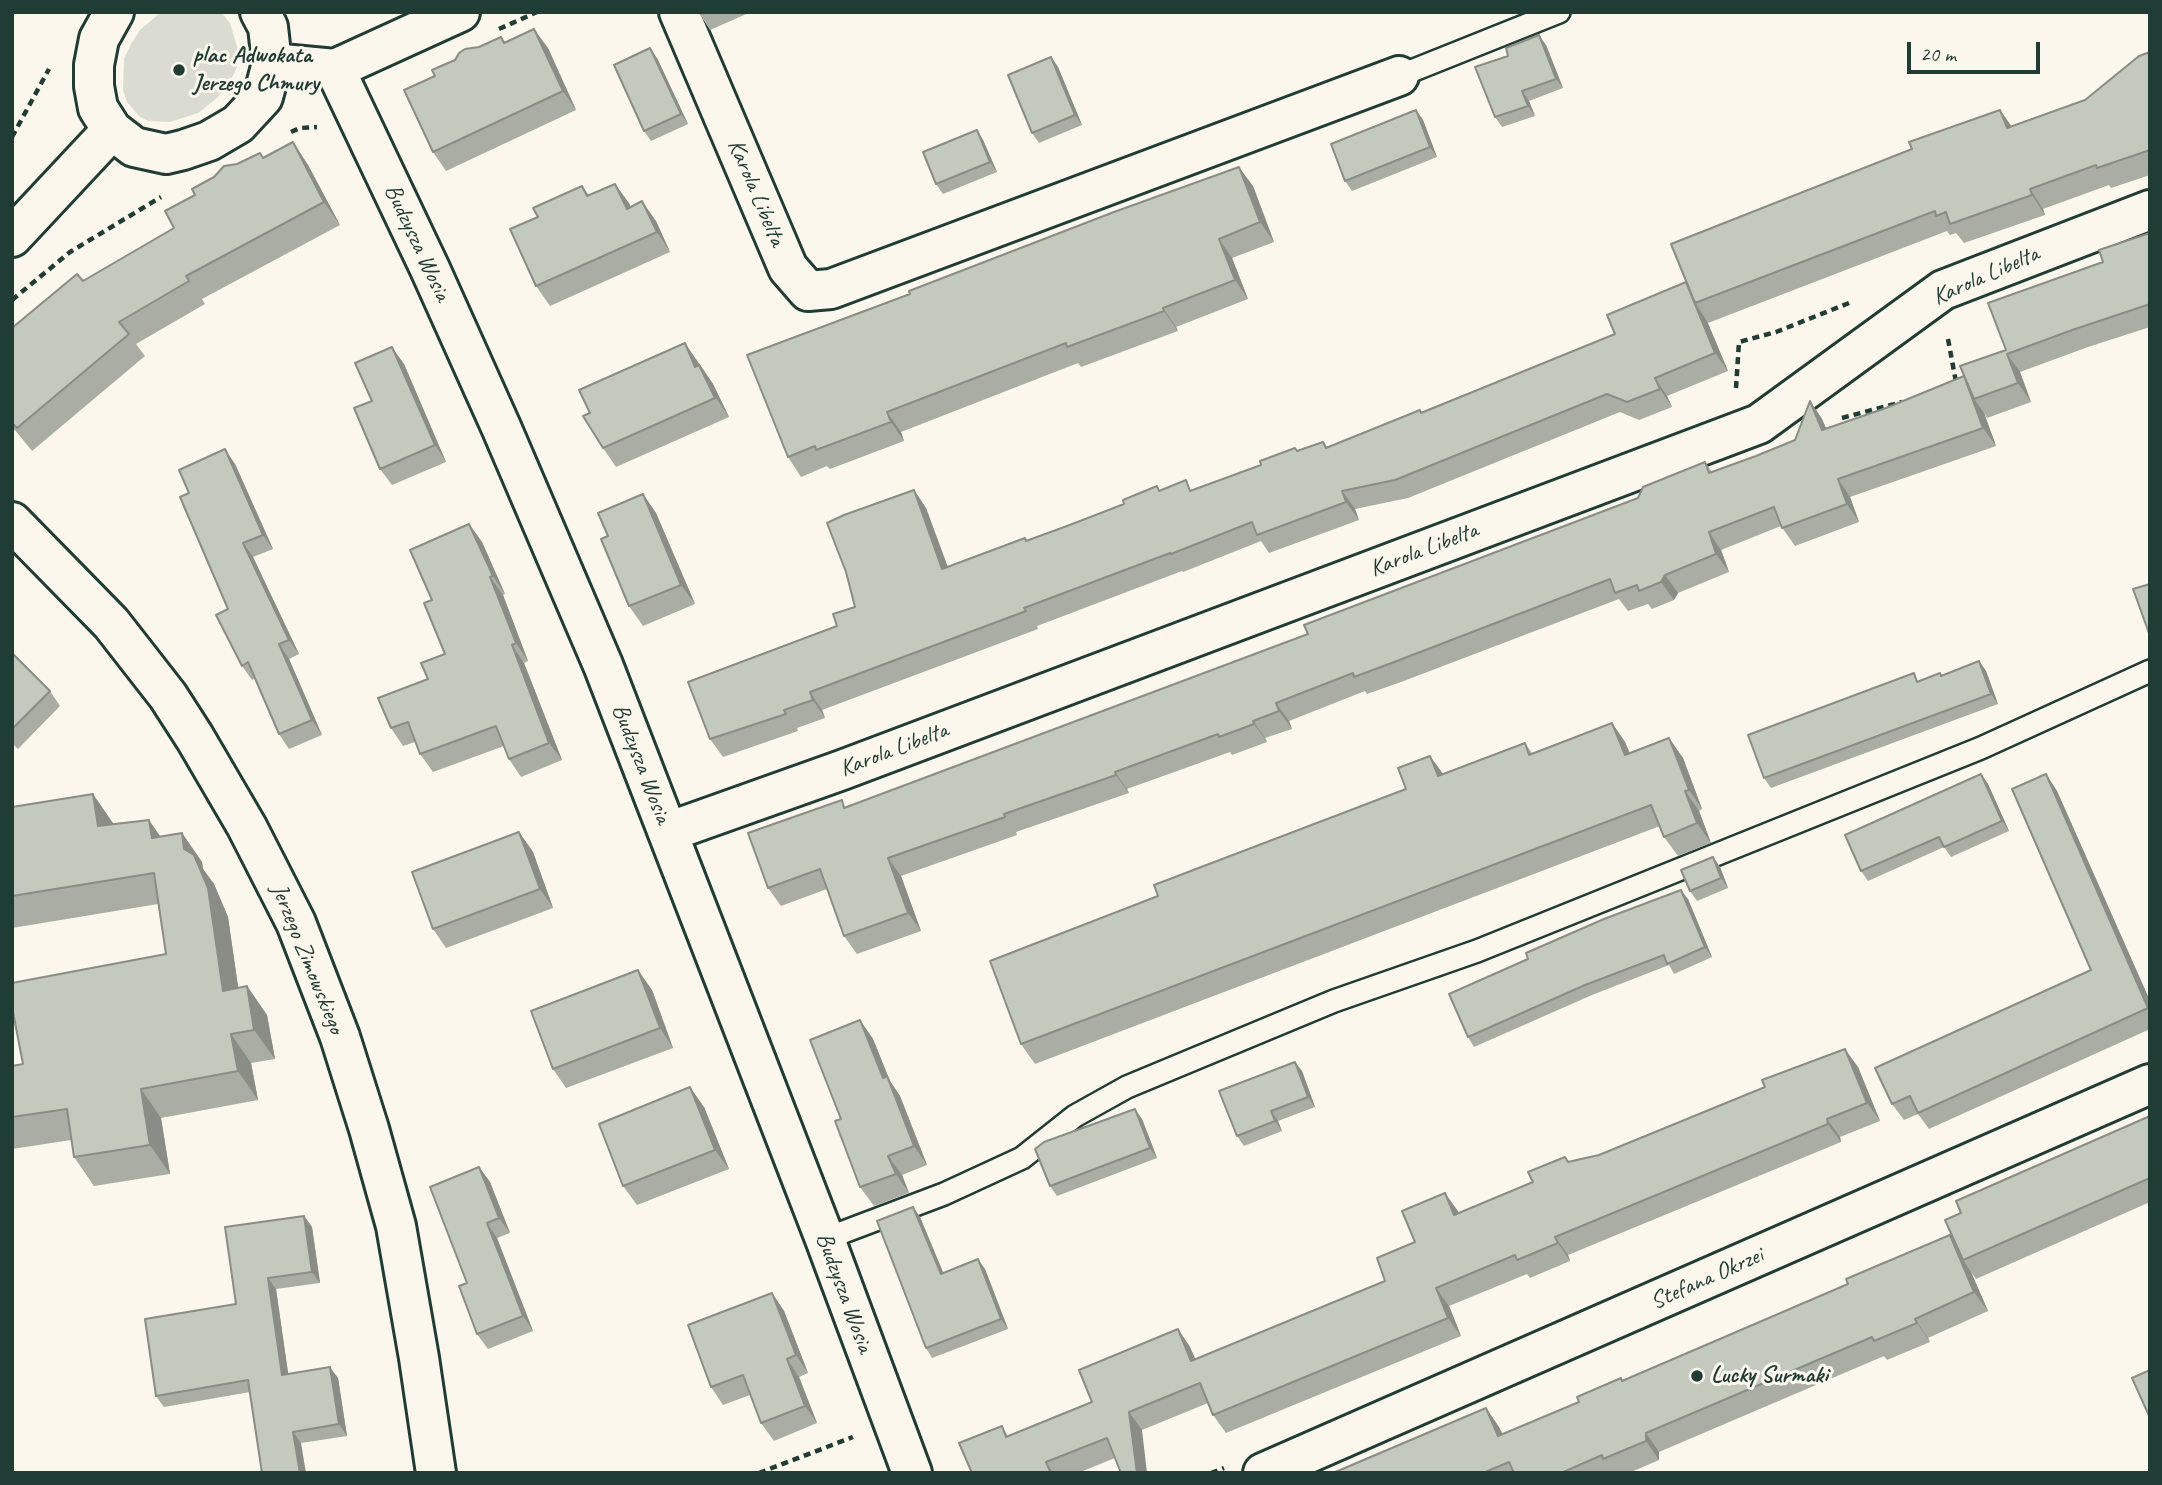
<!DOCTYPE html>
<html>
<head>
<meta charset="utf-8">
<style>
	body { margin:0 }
	#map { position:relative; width:2162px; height:1485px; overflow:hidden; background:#fbf7ec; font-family:Caveat,sans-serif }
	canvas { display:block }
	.frame { position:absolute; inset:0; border:14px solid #1f3d34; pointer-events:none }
	.scale { position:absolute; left:1907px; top:42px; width:133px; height:32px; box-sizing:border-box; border:4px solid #1f3d34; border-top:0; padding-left:9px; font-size:21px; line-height:24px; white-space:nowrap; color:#1f3d34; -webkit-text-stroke:5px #fbf7ec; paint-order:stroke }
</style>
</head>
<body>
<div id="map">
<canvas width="2162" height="1485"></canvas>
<div class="frame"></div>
<div class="scale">20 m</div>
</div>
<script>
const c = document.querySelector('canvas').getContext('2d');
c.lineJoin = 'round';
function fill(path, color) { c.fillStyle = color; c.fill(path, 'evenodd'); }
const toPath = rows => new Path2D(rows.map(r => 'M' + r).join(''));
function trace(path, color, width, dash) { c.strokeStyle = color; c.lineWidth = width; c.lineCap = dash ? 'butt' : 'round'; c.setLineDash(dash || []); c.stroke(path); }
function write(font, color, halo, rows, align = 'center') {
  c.font = font + ' Caveat,sans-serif'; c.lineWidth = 6; c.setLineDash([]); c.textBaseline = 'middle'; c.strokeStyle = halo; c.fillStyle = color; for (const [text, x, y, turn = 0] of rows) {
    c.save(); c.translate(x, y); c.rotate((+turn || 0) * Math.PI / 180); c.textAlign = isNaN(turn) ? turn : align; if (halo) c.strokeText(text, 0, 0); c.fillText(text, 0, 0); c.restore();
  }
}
const green = toPath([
	[161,12,221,12,230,23,238,50,237,67,229,84,216,99,198,113,170,122,148,121,139,116,127,102,123,90,124,59,131,44,140,30]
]);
const path = toPath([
	[499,29,537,12],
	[291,132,300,128,317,127],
	[12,137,49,69],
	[12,300,70,252,161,197],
	[1948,339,1956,382],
	[1736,388,1739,342,1776,332,1849,303],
	[1842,418,1902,402],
	[759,1473,853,1437],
	[1211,1473,1224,1468]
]);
const lane = toPath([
	[1399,76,1559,12],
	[825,1239,944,1194,1022,1158,1075,1116,1127,1087,1334,1001,1477,951,1981,748,2150,671]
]);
const street = toPath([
	[114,12,99,39,94,65,94,86,98,108,112,130,134,147,166,154,183,150,209,141,238,124,263,97,272,63,268,27,260,12],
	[679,12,788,268,808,291,831,289,1399,76],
	[272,63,335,69,460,12],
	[335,69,430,269,501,427,603,665,825,1239,912,1473],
	[12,237,112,130],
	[12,522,111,623,168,696,195,738,247,827,296,923,340,1037,369,1129,396,1226,419,1358,436,1473],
	[668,832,842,770,1759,424,1943,290,2150,210],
	[1263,1473,2150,1084]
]);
const wall = toPath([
	[698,12,751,12,710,30],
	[501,37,505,42,548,48,576,110,446,171,433,152,435,76,455,60,479,47],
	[1546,45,1563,88,1529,101,1535,116,1502,127,1495,117],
	[2150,52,2150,175,2111,188,2109,185,2043,209,2045,215,1964,243,1956,233,1950,235,1947,231,1708,323,1707,321,1728,371,1667,396,1672,407,1639,420,1620,412,1408,498,1355,509,1359,520,1269,553,1261,541,1183,572,1182,571,1037,626,1038,629,822,710,825,718,797,728,798,731,723,757,710,739,837,626,855,607,914,490,926,508,947,567,1025,538,1027,541,1124,504,1157,486,1160,491,1193,490,1323,442,1327,447,1421,412,1615,334,1686,282,1912,149,2000,110,2012,127,2085,100],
	[1051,57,1058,67,1082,125,1039,143,1032,133],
	[657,58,688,124,651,141,644,131],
	[1416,110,1423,120,1437,157,1352,191,1345,181],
	[977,130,983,140,997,172,943,194,936,184],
	[293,142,308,165,340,225,202,299,205,304,136,344,145,356,32,451,15,430,12,432,12,328,83,281,174,228,195,195,237,164,263,158],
	[582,186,589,195,629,203,630,207,656,221,670,252,550,306,536,286,538,217],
	[1253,186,1274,242,1232,258,1248,299,1176,327,1178,331,1081,367,1078,363,901,432,904,441,830,469,827,466,801,477,788,457],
	[2150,233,2150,327,2088,347,2020,372,2031,402,1987,418,1984,413,1996,446,1850,497,1859,522,1795,546,1781,526,1721,550,1729,572,1678,593,1674,600,1652,609,1648,604,1628,611,1619,599,1401,682,1367,694,1365,691,1289,721,1292,729,1265,738,1267,742,1232,755,1230,752,1127,789,1129,793,1016,832,1017,835,901,876,921,931,857,954,844,936,827,889,781,906,768,888,846,807,1308,634,1638,498,1705,462,1712,472,1756,456,1795,440,1810,401,1822,419,1826,428,1886,408,1964,376,2006,350,2103,262],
	[699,363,713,384,729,417,616,467,603,448],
	[404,364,446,462,392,485,380,469,372,401],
	[235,464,273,549,253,557,299,654,289,659,322,735,289,749,279,734,255,678,252,680,242,666,228,609,189,493],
	[643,494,656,513,695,604,643,626,629,606,608,536],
	[469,524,482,542,505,594,503,595,528,661,524,663,562,760,521,777,509,759,504,746,433,772,420,754,415,742,403,746,391,728,445,654,432,600],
	[12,653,50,691,60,706,18,749,12,743],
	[1979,661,1986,671,1998,704,1771,788,1764,778,1919,681,1942,676],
	[1612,723,1625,742,1630,753,1669,738,1683,758,1702,809,1699,811,1711,843,1678,856,1664,837,1660,826,1035,1064,1021,1044,1158,896,1443,774,1525,743,1532,753],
	[1981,774,1988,784,2009,831,1951,857,1944,847,1868,881,1861,871],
	[2046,774,2057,791,2150,1001,2150,1029,1929,1129,1918,1114,1904,1120,1892,1104,2091,970],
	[12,807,113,823,113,824,160,836,182,833,202,862,203,869,214,884,228,917,238,988,247,986,267,1015,275,1059,251,1063,258,1100,161,1118,170,1174,94,1186,74,1157,71,1140,12,1149,12,1066,23,1064,166,954,158,904,12,928],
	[519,832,533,852,553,908,446,948,433,929],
	[1713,857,1720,867,1728,888,1697,901,1690,891],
	[1688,899,1712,957,1674,974,1669,965,1592,995,1474,1047,1468,1037],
	[652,990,673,1048,566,1088,553,1069],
	[860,1020,873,1039,890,1081,900,1096,927,1165,902,1175,909,1193,874,1206,860,1187,841,1119],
	[1858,1067,1880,1121,1840,1137,1841,1142,1568,1255,1570,1261,1530,1278,1527,1274,1449,1306,1461,1336,1226,1433,1213,1415,1208,1403,1142,1430,1115,1458,1078,1473,972,1473,1002,1426,1008,1436,1092,1402,1178,1329,1190,1347,1195,1359,1385,1281,1415,1242,1458,1213,1533,1182,1569,1162,1599,1155],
	[1302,1071,1315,1107,1278,1121,1282,1131,1244,1146,1237,1136],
	[704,1107,729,1169,637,1205,623,1186],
	[2150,1116,2150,1202,1976,1279,1971,1272,1988,1311,1928,1338,1930,1342,1887,1360,1884,1356,1659,1452,1659,1460,1629,1473,1333,1473,1486,1408,1499,1427,1503,1434,1579,1402,1623,1380,1848,1284,1950,1235,1954,1240,1961,1213],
	[1142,1119,1157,1158,1057,1196,1050,1186],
	[479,1167,490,1182,510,1233,497,1238,533,1331,488,1349,477,1334,467,1283],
	[913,1207,920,1217,943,1273,985,1269,1008,1329,932,1358,926,1348],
	[304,1216,312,1227,320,1283,276,1289,288,1374,338,1378,347,1436,301,1443,250,1392,164,1407,156,1396,236,1304],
	[772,1293,784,1311,808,1373,799,1377,817,1423,774,1441,761,1423,750,1395,723,1405,711,1387]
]);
const shadedWall = toPath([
	[534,29,548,48,576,110,563,91],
	[1539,35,1546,45,1563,88,1556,79],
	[650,48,657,58,688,124,681,114],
	[1051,57,1058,67,1082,125,1075,115],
	[1522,91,1529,101,1535,116,1528,106],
	[1416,110,1423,120,1437,157,1430,147],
	[2000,110,2014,130,2007,128],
	[977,130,983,140,997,172,990,162],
	[293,142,308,165,340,225,324,202],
	[1239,167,1253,186,1274,242,1260,222],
	[615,184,629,203,640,228,627,209],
	[2030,189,2043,209,2045,215,2032,195],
	[642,201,656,221,670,252,657,232],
	[1219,239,1232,258,1248,299,1235,280],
	[1695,303,1707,321,1728,371,1715,353],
	[1163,308,1176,327,1178,331,1164,311],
	[685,343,713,384,729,417,695,367],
	[392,347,404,364,446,462,435,445],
	[2007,354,2020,372,2031,402,2018,383],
	[1964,376,1974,399,1984,413,1996,446,1983,428],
	[1655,378,1667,396,1672,407,1660,389],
	[1810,401,1822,419,1834,448,1822,430],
	[887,412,901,432,904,441,891,422],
	[225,449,235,464,273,549,263,535],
	[1838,479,1850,497,1859,522,1847,504],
	[914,490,926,508,955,586,942,569],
	[1342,491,1355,509,1359,520,1346,502],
	[643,494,656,513,695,604,681,585],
	[469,524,482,542,505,594,493,576],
	[1709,532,1721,550,1729,572,1716,554],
	[243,543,253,557,299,654,289,640],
	[1665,575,1678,593,1674,600,1661,582],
	[490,577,503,595,528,661,516,643],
	[279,644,289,659,322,735,312,720],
	[512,645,524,663,562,760,549,743],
	[1979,661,1986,671,1998,704,1991,694],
	[810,692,822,710,825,718,813,700],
	[1276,703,1289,721,1292,729,1279,711],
	[1253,721,1265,738,1267,742,1254,724],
	[1612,723,1625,742,1638,775,1625,755],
	[1669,738,1683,758,1702,809,1689,790],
	[1430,756,1444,775,1438,776],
	[1115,772,1127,789,1129,793,1116,775],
	[1981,774,1988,784,2009,831,2002,821],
	[2046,774,2057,791,2150,1001,2150,1010],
	[1685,791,1699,811,1711,843,1697,823],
	[93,794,113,823,118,855,98,826],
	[149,820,169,849,152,838],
	[519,832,533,852,553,908,540,889],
	[182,833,202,862,203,869,214,884,228,917,243,1020,223,991,184,849],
	[1713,857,1720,867,1728,888,1721,878],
	[888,858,901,876,921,931,908,913],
	[1681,890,1688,899,1712,957,1705,947],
	[638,970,652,990,673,1048,660,1028],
	[247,986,267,1015,275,1059,254,1030],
	[860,1020,873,1039,890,1081,900,1096,927,1165,914,1146,883,1078],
	[231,1034,251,1063,258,1100,238,1071],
	[1845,1049,1858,1067,1880,1121,1867,1103],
	[1295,1062,1302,1071,1315,1107,1308,1097],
	[690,1087,704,1107,729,1169,715,1150],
	[141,1089,161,1118,170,1174,150,1145],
	[1135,1109,1142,1119,1157,1158,1150,1148],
	[1271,1111,1278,1121,1282,1131,1275,1121],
	[1827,1119,1840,1137,1841,1142,1828,1124],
	[888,1156,902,1175,909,1193,896,1174],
	[479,1167,490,1182,510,1233,499,1218],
	[1445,1193,1458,1211,1466,1233,1454,1215],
	[913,1207,920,1217,948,1284,941,1274],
	[304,1216,312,1227,320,1283,312,1272],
	[487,1223,497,1238,533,1331,523,1316],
	[1950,1235,1964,1254,1963,1260,1971,1272,1988,1311,1974,1292],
	[1555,1237,1568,1255,1570,1261,1558,1243],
	[978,1259,985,1269,1008,1329,1001,1319],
	[268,1278,276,1289,290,1386,282,1375],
	[1436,1288,1449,1306,1461,1336,1448,1318],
	[772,1293,784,1311,808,1373,796,1355],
	[1915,1319,1928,1338,1930,1342,1917,1323],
	[1178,1329,1190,1347,1204,1379,1191,1361],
	[787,1359,799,1377,817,1423,805,1406],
	[330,1367,338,1378,347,1436,339,1424],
	[1486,1408,1499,1427,1511,1455,1498,1436],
	[1129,1412,1142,1430,1147,1473,1137,1473],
	[293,1432,301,1443,306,1473,300,1473],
	[1646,1433,1659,1452,1659,1460,1646,1441]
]);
const building = toPath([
	[534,29,563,91,433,152,404,90,435,76,432,70,455,60,459,53,465,49,479,47,501,37,504,43,534,29],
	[1539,35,1556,79,1522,91,1528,106,1495,117,1475,67,1508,56,1506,48,1539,35],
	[650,48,681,114,644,131,614,65,650,48],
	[2150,52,2150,150,2097,168,2096,165,2030,189,2032,195,1950,224,1946,212,1936,216,1935,211,1695,303,1671,244,1912,149,1909,142,2000,110,2007,128,2085,100,2139,56,2150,52],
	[1051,57,1075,115,1032,133,1008,75,1051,57],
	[1416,110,1430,147,1345,181,1331,144,1416,110],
	[977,130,990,162,936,184,923,152,977,130],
	[293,142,324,202,186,276,189,281,119,322,129,334,17,428,12,423,12,328,77,274,83,281,174,228,165,211,195,195,192,189,214,177,224,166,237,164,260,153,263,158,293,142],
	[1239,167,1260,222,1219,239,1235,280,1163,308,1164,311,1067,347,1066,343,887,412,891,422,816,450,815,446,788,457,747,355,910,294,909,291,1114,212,1239,167],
	[615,184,627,209,642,201,657,232,536,286,510,229,538,217,533,208,582,186,587,196,615,184],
	[2150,233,2150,304,2075,329,2007,354,2018,383,1974,399,1960,366,2006,350,1988,303,2103,262,2099,250,2150,233],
	[1686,282,1715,353,1655,378,1660,389,1627,402,1607,394,1395,480,1342,491,1346,502,1257,535,1252,522,1171,554,1170,553,1024,608,1026,611,810,692,813,700,784,710,786,714,710,739,688,682,837,626,833,614,855,607,846,572,827,523,844,515,914,490,942,569,1025,538,1026,541,1067,526,1124,504,1123,500,1157,486,1159,491,1186,480,1190,491,1261,465,1260,461,1295,448,1297,451,1323,442,1326,448,1420,410,1421,413,1615,334,1607,315,1686,282],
	[685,343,695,367,699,365,715,398,603,448,583,416,590,413,579,390,685,343],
	[392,347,435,445,380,469,354,408,372,401,355,363,392,347],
	[1964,376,1983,428,1838,479,1847,504,1782,528,1774,507,1709,532,1716,554,1665,575,1661,582,1639,591,1637,585,1615,593,1610,579,1389,664,1354,677,1353,673,1276,703,1279,711,1253,721,1254,724,1219,737,1218,734,1115,772,1116,775,1004,814,1005,817,888,858,908,913,844,936,820,869,768,888,748,833,842,800,844,808,1308,634,1304,625,1638,498,1643,487,1705,462,1709,473,1756,456,1795,440,1810,401,1822,430,1886,408,1964,376],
	[225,449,263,535,243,543,289,640,279,644,312,720,279,734,248,662,242,666,216,615,228,609,180,497,189,493,179,470,225,449],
	[643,494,681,585,629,606,601,539,608,536,598,513,643,494],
	[469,524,493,576,490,577,516,643,512,645,549,743,509,759,496,726,420,754,408,722,391,728,378,698,428,679,421,663,445,654,424,603,432,600,410,550,469,524],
	[2150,584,2150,636,2133,589,2150,584],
	[12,653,50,691,12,729,12,653],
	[1979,661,1991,694,1764,778,1748,735,1914,673,1917,682,1940,673,1941,676,1979,661],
	[1612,723,1625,755,1669,738,1689,790,1685,791,1697,823,1664,837,1651,805,1021,1044,990,961,1158,896,1154,885,1406,789,1398,768,1430,756,1438,776,1525,743,1529,755,1612,723],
	[1981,774,2002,821,1944,847,1939,837,1861,871,1845,835,1981,774],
	[2046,774,2148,1008,1918,1113,1910,1096,1892,1104,1875,1068,2091,970,2012,789,2046,774],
	[93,794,98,826,149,820,152,838,182,833,184,849,194,855,208,888,223,991,247,986,254,1030,231,1034,238,1071,141,1089,150,1145,74,1157,67,1109,12,1117,12,1066,23,1064,12,1007,12,983,166,954,154,873,12,896,12,807,93,794],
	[519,832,540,889,433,929,412,872,519,832],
	[1713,857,1721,878,1690,891,1681,870,1713,857],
	[1681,890,1705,947,1667,964,1664,955,1585,985,1468,1037,1449,994,1528,959,1526,953,1604,919,1681,890],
	[638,970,660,1028,553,1069,531,1011,638,970],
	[860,1020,883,1078,887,1076,914,1146,888,1156,896,1174,860,1187,835,1121,841,1119,810,1040,860,1020],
	[1845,1049,1867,1103,1827,1119,1828,1124,1555,1237,1558,1243,1517,1260,1515,1255,1436,1288,1448,1318,1213,1415,1200,1383,1129,1412,1137,1473,1121,1473,1107,1438,1046,1462,1051,1473,972,1473,959,1443,1002,1426,1006,1437,1092,1402,1079,1370,1178,1329,1191,1361,1385,1281,1377,1258,1415,1242,1402,1211,1445,1193,1454,1215,1533,1182,1528,1172,1565,1157,1568,1162,1599,1155,1765,1087,1762,1080,1845,1049],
	[1295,1062,1308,1097,1271,1111,1275,1121,1237,1136,1219,1091,1295,1062],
	[690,1087,715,1150,623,1186,599,1124,690,1087],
	[1135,1109,1150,1148,1050,1186,1035,1149,1044,1142,1135,1109],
	[2150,1116,2150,1178,1963,1260,1945,1220,1961,1213,1956,1201,2150,1116],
	[479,1167,499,1218,487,1223,523,1316,477,1334,459,1286,467,1283,430,1187,479,1167],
	[913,1207,941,1274,978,1259,1001,1319,926,1348,877,1221,913,1207],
	[304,1216,312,1272,268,1278,282,1375,330,1367,339,1424,293,1432,300,1473,262,1473,248,1380,156,1396,145,1319,236,1304,225,1227,304,1216],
	[1950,1235,1974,1292,1915,1319,1917,1323,1874,1341,1872,1337,1646,1433,1646,1441,1603,1459,1602,1455,1561,1473,1514,1473,1509,1462,1483,1473,1333,1473,1486,1408,1498,1436,1579,1402,1577,1397,1621,1378,1622,1381,1848,1284,1846,1279,1950,1235],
	[772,1293,796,1355,787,1359,805,1406,761,1423,743,1375,711,1387,688,1325,772,1293],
	[2150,1370,2150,1418,2132,1378,2150,1370]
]);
const markers = [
	[179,70,7,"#1f3d34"],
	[1697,1376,7,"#1f3d34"]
];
const poiNames = [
	["plac Adwokata",193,56],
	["Jerzego Chmury",193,84],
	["Lucky Surmaki",1711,1376]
];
const streetNames = [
	["Karola Libelta",756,193,67],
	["Budzysza Wosia",417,243,65],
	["Karola Libelta",1986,276,-24],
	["Karola Libelta",1424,550,-21],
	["Karola Libelta",894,750,-21],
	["Budzysza Wosia",641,764,69],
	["Jerzego Zimowskiego",307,959,68],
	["Stefana Okrzei",1707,1279,-24],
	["Budzysza Wosia",844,1293,70]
];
fill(green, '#dbdcd1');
trace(lane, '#1f3d34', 26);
trace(street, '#1f3d34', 44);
trace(path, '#1f3d34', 4.5, [7, 5]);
trace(lane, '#fbf7ec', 21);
trace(street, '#fbf7ec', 38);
fill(wall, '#a9ada3');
fill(shadedWall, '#898d85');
fill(building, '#c4c9be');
trace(building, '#898d85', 2);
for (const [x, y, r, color] of markers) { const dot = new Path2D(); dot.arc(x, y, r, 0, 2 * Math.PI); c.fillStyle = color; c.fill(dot); trace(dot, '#fbf7ec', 2.5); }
write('bold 24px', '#1f3d34', '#fbf7ec', poiNames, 'left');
write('24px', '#1f3d34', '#fbf7ec', streetNames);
</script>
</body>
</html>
